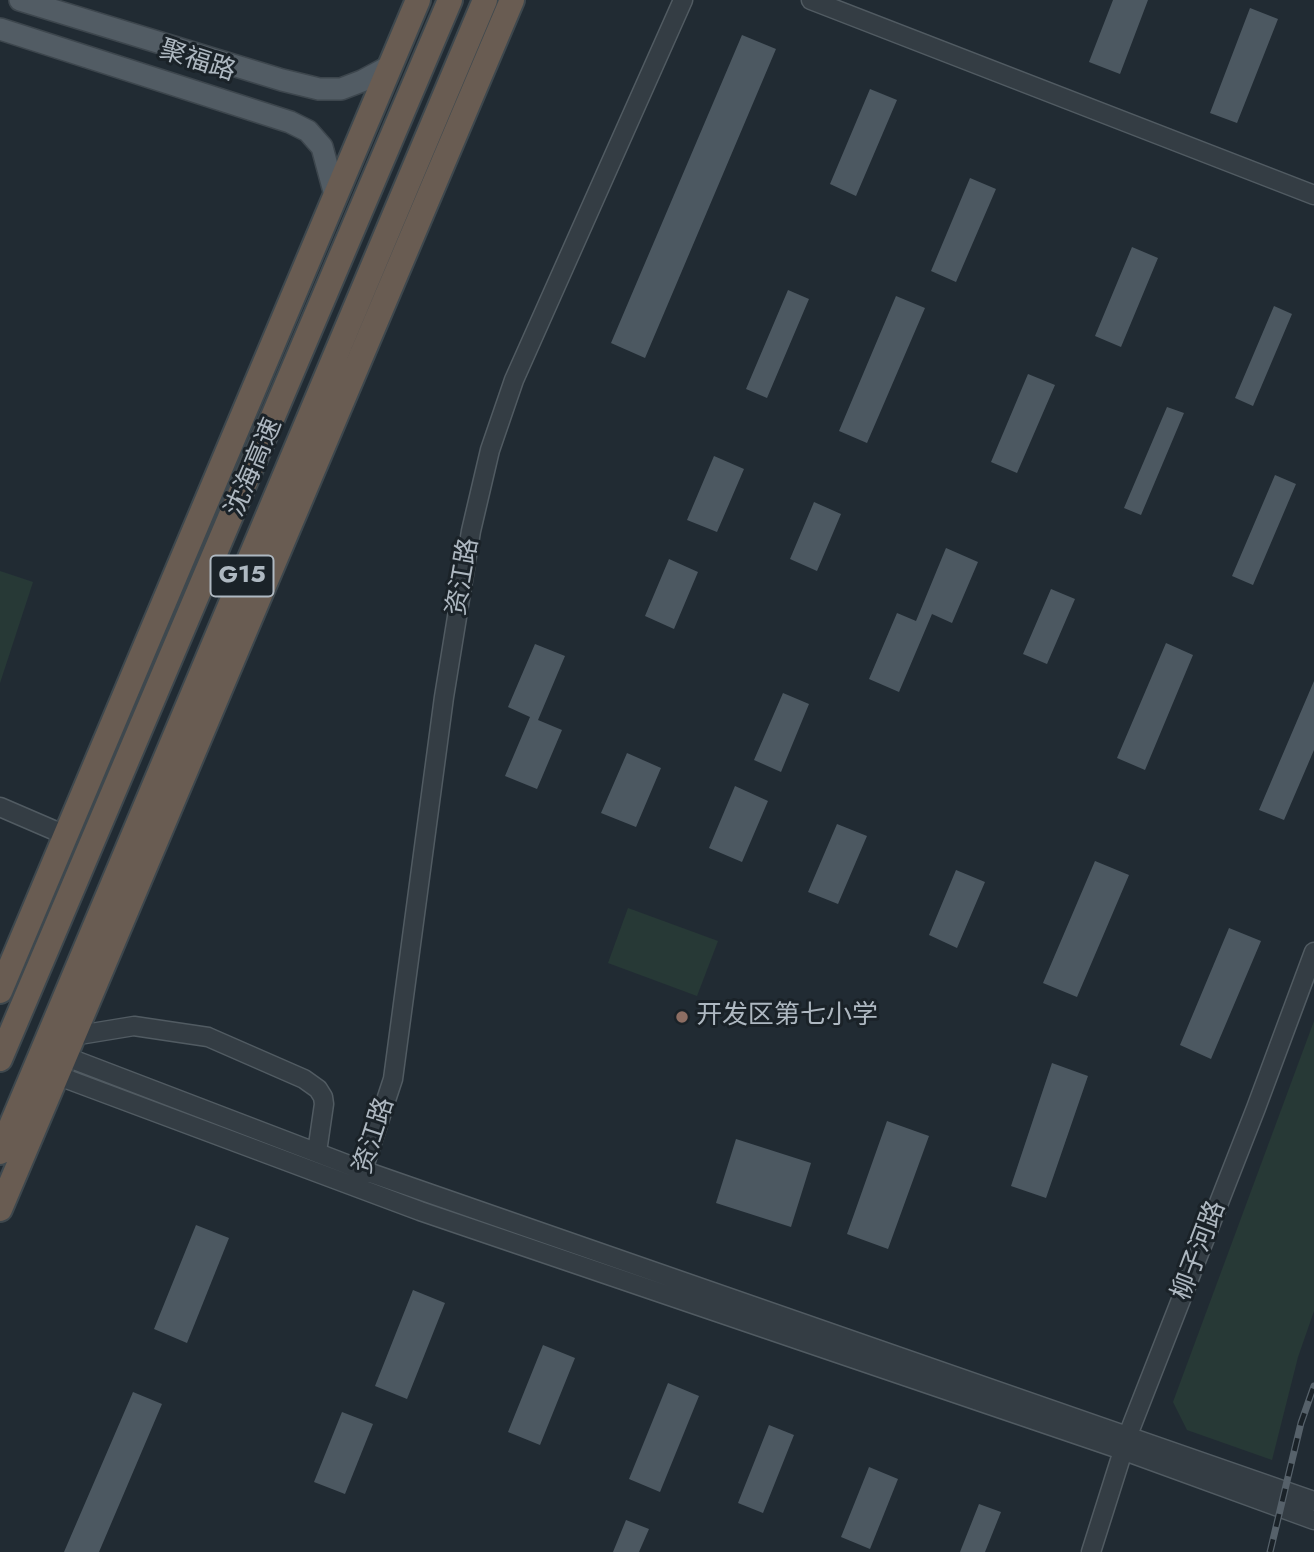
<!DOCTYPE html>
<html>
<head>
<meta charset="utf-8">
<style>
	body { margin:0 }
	canvas { display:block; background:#212b33 }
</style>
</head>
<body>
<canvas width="1314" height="1552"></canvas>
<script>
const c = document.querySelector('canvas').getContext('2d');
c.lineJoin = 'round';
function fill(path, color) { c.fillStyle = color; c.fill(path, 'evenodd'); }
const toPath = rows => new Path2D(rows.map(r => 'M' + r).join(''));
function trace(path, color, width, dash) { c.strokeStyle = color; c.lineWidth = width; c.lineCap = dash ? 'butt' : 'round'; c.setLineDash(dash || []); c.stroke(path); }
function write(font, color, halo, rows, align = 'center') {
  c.font = font + ' Jost,"Noto Sans SC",sans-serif'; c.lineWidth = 6; c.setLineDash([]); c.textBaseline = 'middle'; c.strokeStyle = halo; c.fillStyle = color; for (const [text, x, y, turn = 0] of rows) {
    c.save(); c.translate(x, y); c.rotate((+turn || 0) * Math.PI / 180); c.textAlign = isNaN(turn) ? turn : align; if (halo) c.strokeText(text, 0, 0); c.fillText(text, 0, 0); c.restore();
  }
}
const green = toPath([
	[0,571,33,582,0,683],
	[628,908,718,941,697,996,608,963],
	[1314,1021,1314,1311,1298,1357,1272,1460,1187,1430,1173,1402]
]);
const building = toPath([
	[1113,0,1148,0,1120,74,1089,62],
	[1250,8,1278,19,1237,123,1210,113],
	[742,35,776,49,645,358,611,343],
	[870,89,897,100,856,196,830,184],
	[970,178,996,189,956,282,931,271],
	[1132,247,1158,258,1121,347,1095,336],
	[788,290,809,299,767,398,746,389],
	[896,296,925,308,867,443,839,431],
	[1274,306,1292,314,1253,406,1235,398],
	[1028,374,1055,385,1017,473,991,462],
	[1167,407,1184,413,1141,515,1124,508],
	[714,456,744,469,717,532,687,520],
	[1275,475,1296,484,1253,585,1232,576],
	[814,502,841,514,817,571,790,559],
	[946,548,978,562,952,623,932,614,899,692,869,679,897,613,916,621],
	[669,559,698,572,674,629,645,616],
	[1051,589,1075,599,1047,664,1023,654],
	[1166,643,1193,655,1145,770,1117,758],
	[535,644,565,656,538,720,562,730,537,789,505,776,530,717,508,707],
	[1314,681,1314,750,1284,820,1259,810],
	[783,693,809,704,781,772,754,760],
	[627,753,661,768,636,827,601,813],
	[735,786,768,801,742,862,709,848],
	[837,824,867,836,838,904,808,892],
	[1095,861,1129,875,1077,997,1043,983],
	[956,870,985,882,957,948,929,935],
	[1229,928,1261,941,1211,1059,1180,1045],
	[1052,1063,1088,1076,1046,1198,1011,1186],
	[887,1121,929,1136,888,1249,847,1234],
	[736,1139,811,1163,791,1227,716,1203],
	[196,1225,229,1238,187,1343,154,1329],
	[413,1290,445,1303,407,1399,375,1386],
	[543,1345,575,1358,540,1445,508,1432],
	[668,1383,699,1396,660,1492,629,1479],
	[133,1392,162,1404,99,1552,64,1552],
	[342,1412,373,1424,345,1494,314,1482],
	[769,1425,794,1435,763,1513,738,1503],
	[869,1467,898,1479,870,1549,841,1537],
	[979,1504,1001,1512,985,1552,960,1552],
	[626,1520,649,1529,639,1552,613,1552]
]);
const minor = toPath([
	[811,0,1314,195],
	[0,807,65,835],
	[73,1036,134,1026,208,1037,304,1079,318,1089,323,1097,324,1104,317,1152],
	[64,1056,362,1170,1314,1501],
	[56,1075,420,1211,1122,1450,1314,1520],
	[360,1179,393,1079,444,697,471,531,490,450,514,380,683,0],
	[1091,1552,1128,1435,1256,1108,1314,952]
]);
const major = toPath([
	[20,0,282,80,319,89,341,89,362,81,390,66],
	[0,29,290,122,308,131,322,147,335,195]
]);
const highway = toPath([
	[0,991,418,0],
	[0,1059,450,0],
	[0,1152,485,0],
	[0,1209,512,0]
]);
const rail = toPath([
	[1270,1552,1301,1423,1314,1386]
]);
const markers = [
	[682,1017,7,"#8d6e63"]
];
const shields = [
	[242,576,63]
];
const shieldNames = [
	["G15",242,576]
];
const streetNames = [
	["聚福路",197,62,18],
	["沈海高速",255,468,-67],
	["资江路",464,577,-80],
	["资江路",375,1136,-72],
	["柳子河路",1200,1251,-69]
];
const poiNames = [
	["开发区第七小学",696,1017]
];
fill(green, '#273936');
fill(building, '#4c5861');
trace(minor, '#515b62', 21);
trace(major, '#3d464d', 24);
trace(highway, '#3e484e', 28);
trace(minor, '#343d44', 18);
trace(major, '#525c64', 21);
trace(highway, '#695c52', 24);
trace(rail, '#56616a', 7);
trace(rail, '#1a2228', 4.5, [13]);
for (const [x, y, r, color] of markers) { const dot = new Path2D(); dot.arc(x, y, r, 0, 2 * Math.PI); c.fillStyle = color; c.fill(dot); trace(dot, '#1a2228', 2.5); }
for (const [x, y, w] of shields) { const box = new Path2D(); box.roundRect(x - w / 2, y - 20.5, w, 41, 5); c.fillStyle = '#1a2228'; c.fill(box); trace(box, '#aeb8c1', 2); }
write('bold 24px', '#aeb8c1', null, shieldNames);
write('26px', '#aeb8c1', '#1a2228', streetNames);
write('26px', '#aeb8c1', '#1a2228', poiNames, 'left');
</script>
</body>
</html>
